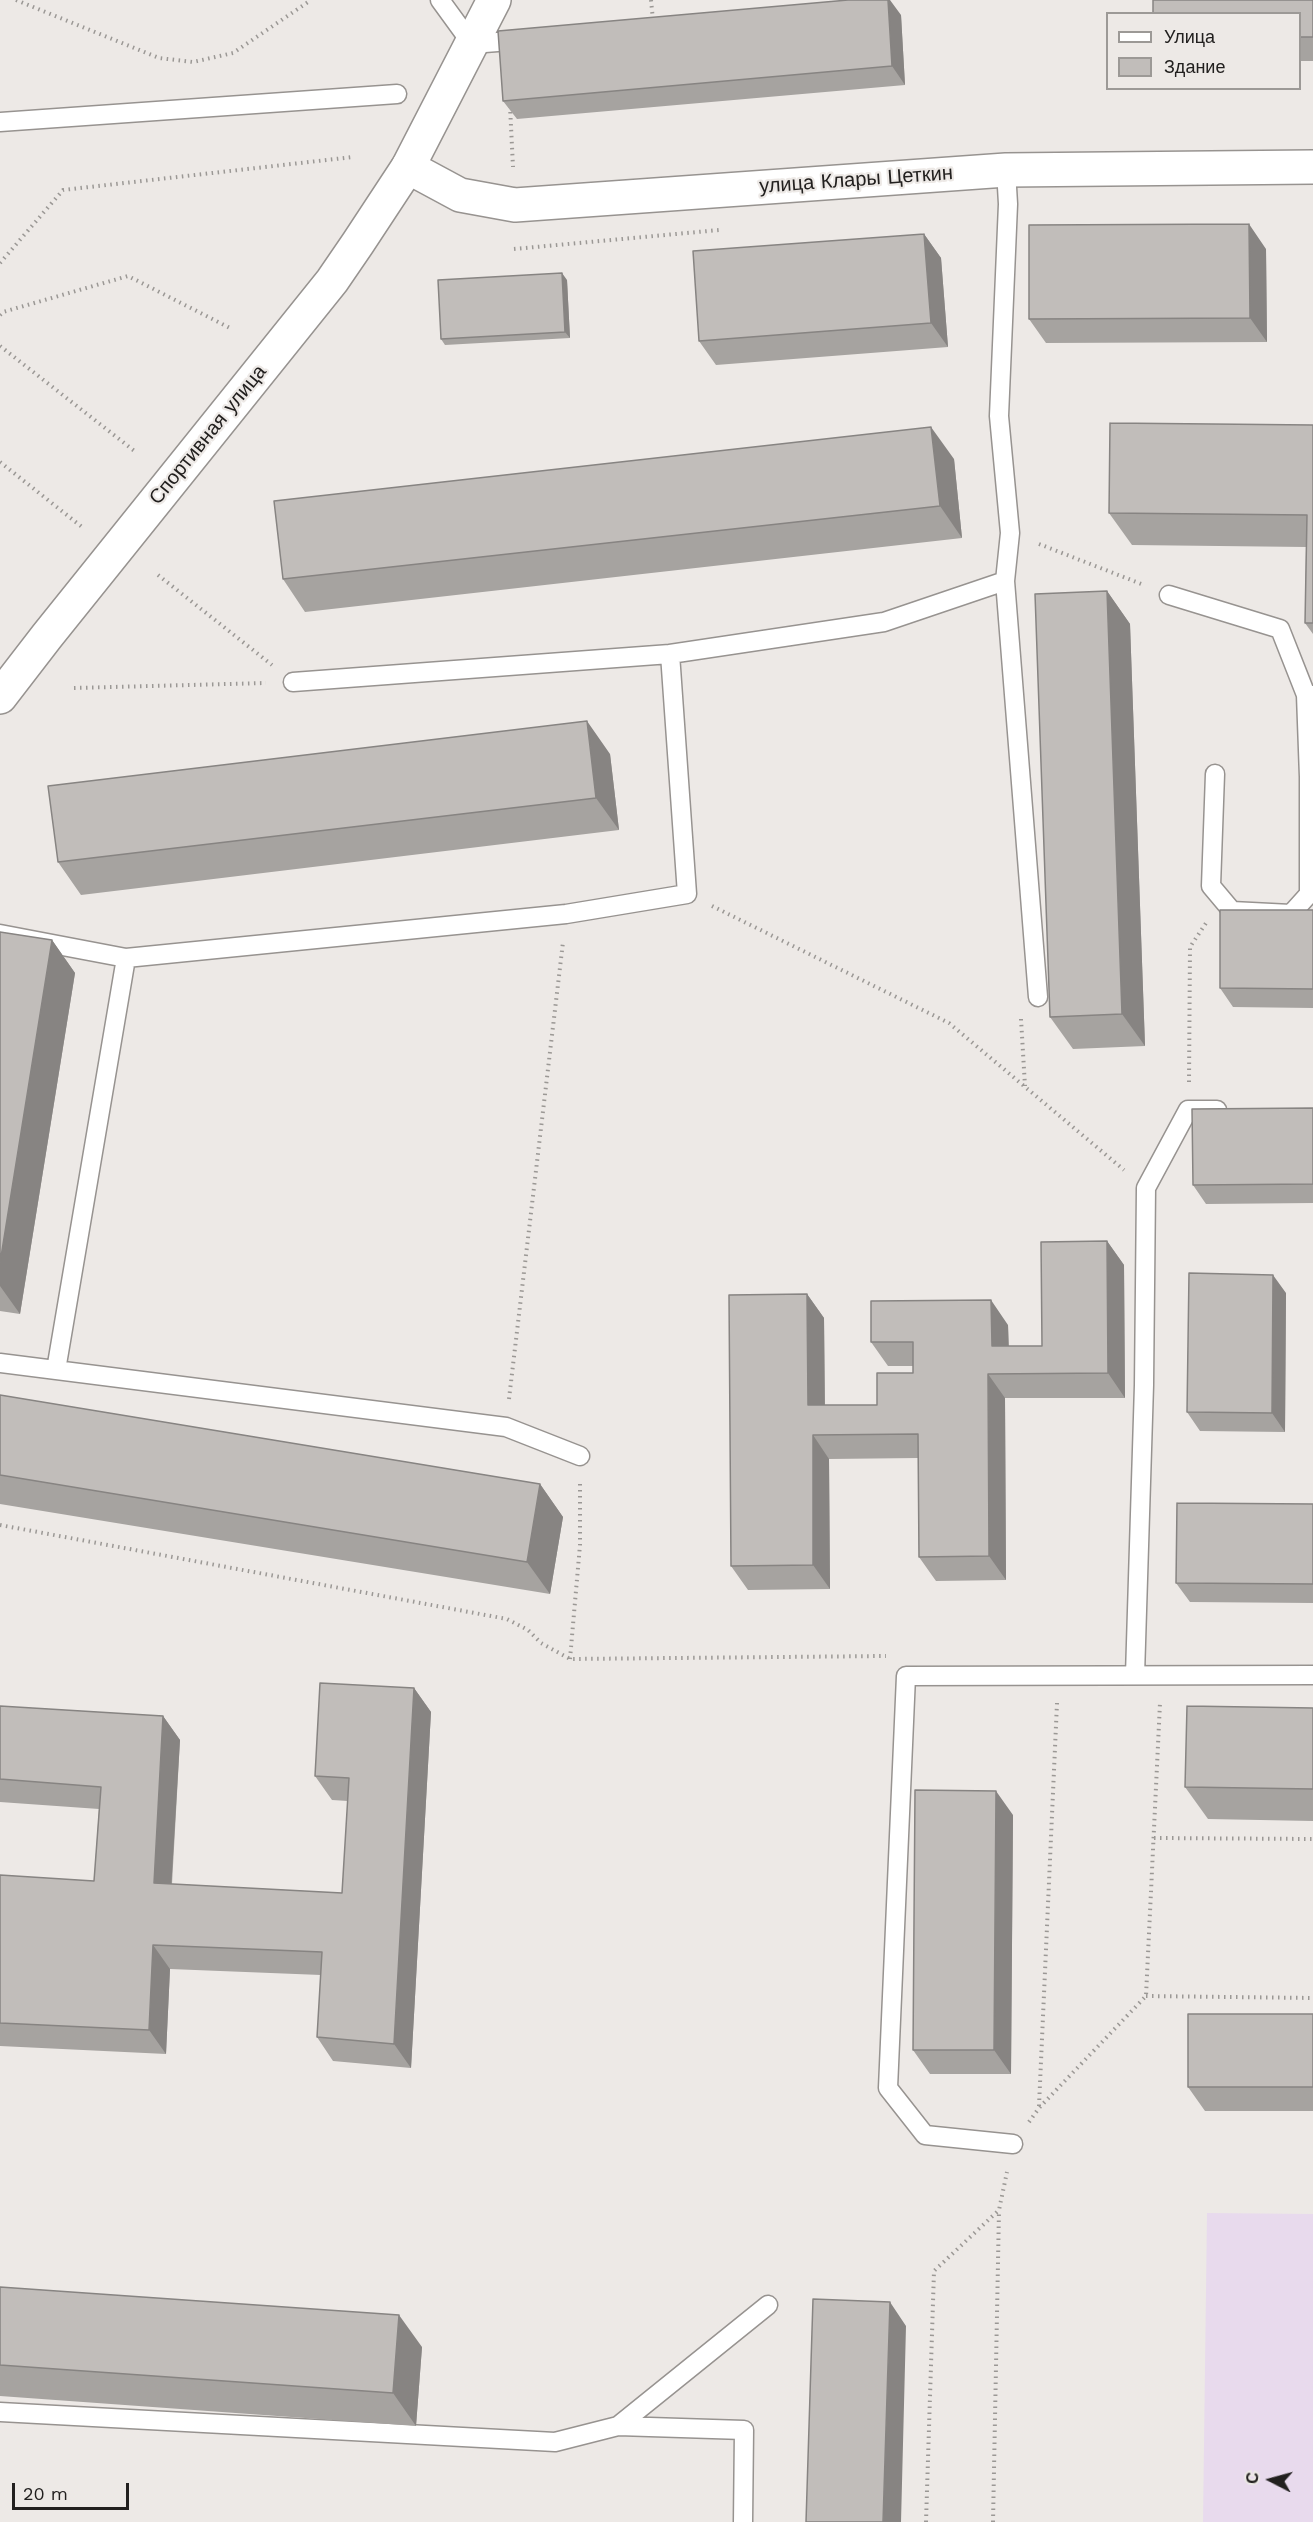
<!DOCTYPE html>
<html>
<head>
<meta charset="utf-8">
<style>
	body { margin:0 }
	#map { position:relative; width:1313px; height:2522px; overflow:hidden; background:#ede9e6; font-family:"Work Sans",sans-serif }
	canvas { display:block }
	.legend { position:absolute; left:1106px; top:12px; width:195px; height:78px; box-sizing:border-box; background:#ede9e6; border:2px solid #9c9996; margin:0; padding:8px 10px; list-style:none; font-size:18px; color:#22201f }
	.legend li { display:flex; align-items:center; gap:12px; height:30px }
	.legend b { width:30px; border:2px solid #9c9996 }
	.north { position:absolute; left:1241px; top:2450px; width:60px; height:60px; -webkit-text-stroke:4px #ede9e6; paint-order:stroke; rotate:276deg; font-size:16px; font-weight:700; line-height:24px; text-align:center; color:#22201f }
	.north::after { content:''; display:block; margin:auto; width:21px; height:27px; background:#22201f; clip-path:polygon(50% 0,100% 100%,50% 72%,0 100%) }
	.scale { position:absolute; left:12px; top:2483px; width:117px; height:27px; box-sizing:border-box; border:3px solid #22201f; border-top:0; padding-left:8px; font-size:18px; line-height:21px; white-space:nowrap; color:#22201f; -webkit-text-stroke:4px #ede9e6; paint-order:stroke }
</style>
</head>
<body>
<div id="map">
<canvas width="1313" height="2522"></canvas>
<ul class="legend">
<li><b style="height:8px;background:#fff"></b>Улица</li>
<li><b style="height:16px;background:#c1bdba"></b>Здание</li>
</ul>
<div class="north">С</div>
<div class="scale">20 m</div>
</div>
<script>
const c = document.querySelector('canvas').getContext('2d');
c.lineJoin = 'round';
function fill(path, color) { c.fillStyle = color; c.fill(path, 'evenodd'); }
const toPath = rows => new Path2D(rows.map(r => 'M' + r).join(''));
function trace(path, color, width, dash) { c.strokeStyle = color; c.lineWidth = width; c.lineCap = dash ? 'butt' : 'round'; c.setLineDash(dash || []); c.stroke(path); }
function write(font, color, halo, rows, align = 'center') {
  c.font = font + ' "Work Sans",sans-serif'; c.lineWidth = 4.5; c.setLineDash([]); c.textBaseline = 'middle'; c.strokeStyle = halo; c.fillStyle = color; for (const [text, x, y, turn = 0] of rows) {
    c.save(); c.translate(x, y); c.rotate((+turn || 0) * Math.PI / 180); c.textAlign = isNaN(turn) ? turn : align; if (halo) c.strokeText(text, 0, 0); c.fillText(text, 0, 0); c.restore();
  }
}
const education = toPath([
	[1207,2213,1313,2214,1313,2522,1203,2522]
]);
const path = toPath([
	[16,0,159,58,193,62,233,53,311,0],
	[651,0,653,20],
	[510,106,513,167],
	[514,249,719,230],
	[0,263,63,190,353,157],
	[0,315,3,312,128,276,230,328],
	[0,346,137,453],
	[0,462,82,527],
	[1039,544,1144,585],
	[158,575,272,665],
	[74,688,266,683],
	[712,906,949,1023,1124,1170],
	[1021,1019,1025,1086],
	[1189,1082,1190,947,1206,923],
	[509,1399,563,942],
	[0,1525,507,1619,528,1630,541,1643,570,1659,886,1656],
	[570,1659,580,1545,580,1483],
	[1154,1838,1313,1839],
	[1146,1996,1313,1998],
	[1039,2106,1057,1703],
	[1029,2122,1039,2108,1146,1996,1160,1703],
	[926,2522,934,2271,999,2210,1007,2172],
	[993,2522,999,2210]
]);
const lane = toPath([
	[440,0,472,44,523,40],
	[0,122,397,94],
	[1005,581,1038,997],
	[1169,595,1280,629,1306,695],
	[293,682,670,654],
	[1313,695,1306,695,1309,777,1313,777],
	[1215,774,1211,886,1232,911,1291,914,1309,894,1309,777],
	[0,934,126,958,56,1370],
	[126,958,566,914,687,894,670,654,884,622,1005,581,1010,533,999,416,1008,204,1006,170],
	[0,1363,506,1427,580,1456],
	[1135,1675,1144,1385,1146,1188,1188,1110,1217,1110],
	[1013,2144,925,2135,888,2088,906,1676,1313,1675],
	[0,2412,555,2442,618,2426,768,2305],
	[618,2426,744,2430,743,2522]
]);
const street = toPath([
	[408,167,460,195,515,205,1006,170,1313,167]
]);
const secondary = toPath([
	[0,697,47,636,332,281,358,243,408,167,494,0]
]);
const wall = toPath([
	[1313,0,1313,61,1299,61,1299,14],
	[901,15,905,85,517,119,503,101],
	[924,234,941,258,948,347,716,365,699,341],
	[1266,249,1267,342,1046,343,1029,319],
	[567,280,570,338,445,345,441,339],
	[1313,425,1313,634,1305,623,1306,547,1132,545,1109,513],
	[954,459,962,538,305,612,283,579],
	[1107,591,1130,624,1145,1046,1073,1049,1050,1017],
	[610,754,619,830,81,895,58,862],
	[1313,910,1313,1008,1233,1007,1220,988],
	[0,932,52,940,75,973,20,1314,0,1311],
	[1313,1108,1313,1203,1206,1204,1193,1185],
	[1107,1241,1124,1265,1125,1398,1005,1398,1006,1580,936,1581,919,1557,918,1458,829,1459,830,1589,748,1590,731,1566,807,1294,824,1318,825,1405,877,1405,913,1373,913,1366,888,1366,871,1342,1008,1325,1009,1346,1042,1346],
	[1286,1293,1285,1432,1200,1431,1187,1412],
	[0,1395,540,1484,563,1517,550,1594,0,1504],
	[1313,1504,1313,1603,1190,1602,1176,1583],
	[414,1688,431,1712,411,2068,333,2061,317,2037,321,1975,170,1969,166,2054,0,2046,0,1875,94,1881,99,1809,0,1802,0,1706,163,1716,180,1740,172,1884,342,1893,348,1801,332,1800,315,1776],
	[1313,1708,1313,1821,1208,1819,1185,1787],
	[1013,1815,1011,2074,930,2074,913,2050],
	[1313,2014,1313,2111,1205,2111,1188,2087],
	[0,2287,422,2347,416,2426,0,2396]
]);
const shadedWall = toPath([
	[888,0,890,0,901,15,905,85,892,66],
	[1249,224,1266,249,1267,342,1250,318],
	[924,234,941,258,948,347,931,323],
	[562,273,567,280,570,338,565,332],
	[931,427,954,459,962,538,940,506],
	[1107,591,1130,624,1145,1046,1122,1014],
	[587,721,610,754,619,830,596,798],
	[52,940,75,973,20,1314,0,1286,0,1263],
	[1107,1241,1124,1265,1125,1398,1108,1373],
	[1273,1275,1286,1293,1285,1432,1272,1413],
	[807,1294,824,1318,825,1429,808,1405],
	[991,1300,1008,1325,1009,1370,992,1346],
	[988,1374,1005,1398,1006,1580,989,1556],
	[813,1435,829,1459,830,1589,813,1565],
	[540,1484,563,1517,550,1594,527,1562],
	[414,1688,431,1712,411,2068,394,2044],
	[163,1716,180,1740,170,1907,154,1883],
	[996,1791,1013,1815,1011,2074,994,2050],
	[153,1945,170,1969,166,2054,149,2030],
	[890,2302,906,2326,901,2522,883,2522],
	[399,2315,422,2347,416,2426,393,2393]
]);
const building = toPath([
	[848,0,888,0,892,66,503,101,498,31,848,0],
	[1153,0,1313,0,1313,37,1299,37,1299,14,1153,14,1153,0],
	[1249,224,1250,318,1029,319,1029,225,1249,224],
	[924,234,931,323,699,341,693,251,924,234],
	[562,273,565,332,441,339,438,280,562,273],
	[1110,423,1313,425,1313,623,1305,623,1307,515,1109,513,1110,423],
	[931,427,940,506,283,579,274,501,931,427],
	[1107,591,1122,1014,1050,1017,1035,594,1107,591],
	[587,721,596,798,58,862,48,786,587,721],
	[1220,910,1313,910,1313,989,1220,988,1220,910],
	[0,932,52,940,0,1263,0,932],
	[1313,1108,1313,1184,1193,1185,1192,1109,1313,1108],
	[1107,1241,1108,1373,988,1374,989,1556,919,1557,918,1434,813,1435,813,1565,731,1566,729,1295,807,1294,808,1405,877,1405,877,1373,913,1373,913,1342,871,1342,871,1301,991,1300,992,1346,1042,1346,1041,1242,1107,1241],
	[1189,1273,1273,1275,1272,1413,1187,1412,1189,1273],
	[0,1395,540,1484,527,1562,0,1475,0,1395],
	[1177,1503,1313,1504,1313,1584,1176,1583,1177,1503],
	[320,1683,414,1688,394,2044,317,2037,322,1952,153,1945,149,2030,0,2023,0,1875,94,1881,101,1787,0,1779,0,1706,163,1716,154,1883,342,1893,349,1778,315,1776,320,1683],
	[1187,1706,1313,1708,1313,1789,1185,1787,1187,1706],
	[915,1790,996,1791,994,2050,913,2050,915,1790],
	[1188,2014,1313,2014,1313,2087,1188,2087,1188,2014],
	[0,2287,399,2315,393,2393,0,2365,0,2287],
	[813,2299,890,2302,883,2522,806,2522,813,2299]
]);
const streetNames = [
	["улица Клары Цеткин",856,180,-4],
	["Спортивная улица",208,435,-51]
];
fill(education, '#e8daed');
trace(lane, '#979390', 21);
trace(street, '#979390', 36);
trace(secondary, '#979390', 36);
trace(path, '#9b9895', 4, [1.5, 4.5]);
trace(lane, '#fff', 18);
trace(street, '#fff', 33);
trace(secondary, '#fff', 33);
fill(wall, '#a6a3a0');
fill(shadedWall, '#878482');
fill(building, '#c1bdba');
trace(building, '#878482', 1.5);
write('20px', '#22201f', '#ede9e6', streetNames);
</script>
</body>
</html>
